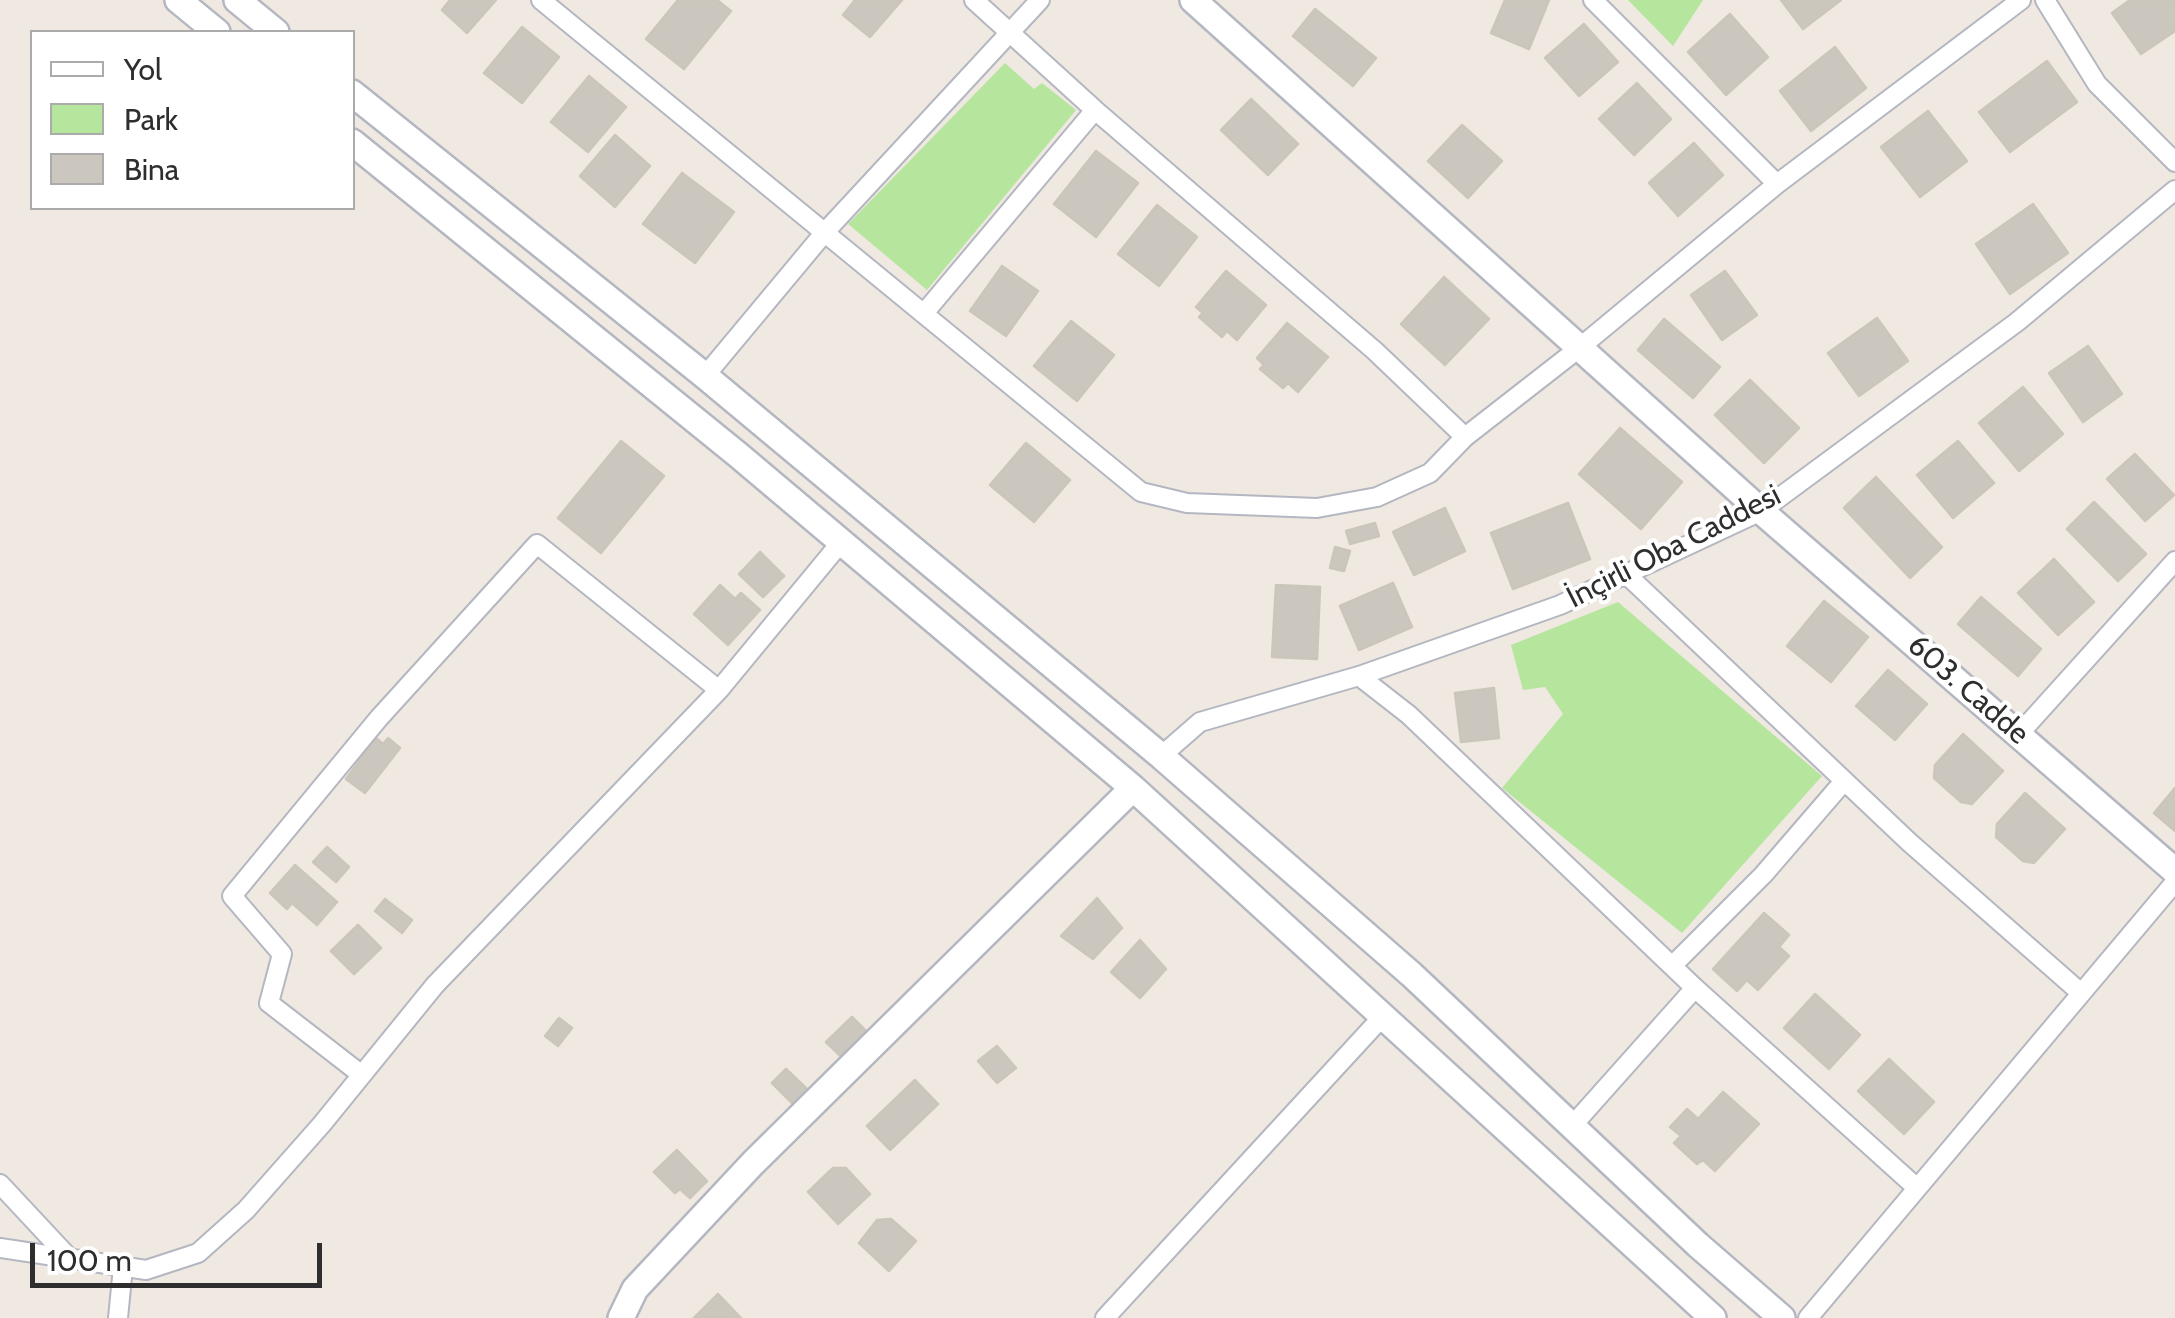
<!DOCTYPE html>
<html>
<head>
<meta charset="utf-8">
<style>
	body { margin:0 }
	#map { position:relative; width:2175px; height:1318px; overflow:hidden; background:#efe9e1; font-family:Cabin,sans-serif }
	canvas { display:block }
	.legend { position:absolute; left:30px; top:30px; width:325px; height:180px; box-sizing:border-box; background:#fff; border:2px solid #ababab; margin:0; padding:12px 18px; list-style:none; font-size:30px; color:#2e2e2e }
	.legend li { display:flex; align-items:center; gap:20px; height:50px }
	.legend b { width:50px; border:2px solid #ababab }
	.scale { position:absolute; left:30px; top:1243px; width:292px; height:45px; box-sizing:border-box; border:5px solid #2e2e2e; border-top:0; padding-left:12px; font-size:30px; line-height:35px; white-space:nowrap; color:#2e2e2e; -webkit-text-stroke:8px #fff; paint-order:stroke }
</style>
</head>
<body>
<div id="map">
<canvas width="2175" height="1318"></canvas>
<ul class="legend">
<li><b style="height:12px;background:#fff"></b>Yol</li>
<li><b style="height:28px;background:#b6e59e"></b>Park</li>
<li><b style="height:28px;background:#cbc7bf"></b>Bina</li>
</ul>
<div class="scale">100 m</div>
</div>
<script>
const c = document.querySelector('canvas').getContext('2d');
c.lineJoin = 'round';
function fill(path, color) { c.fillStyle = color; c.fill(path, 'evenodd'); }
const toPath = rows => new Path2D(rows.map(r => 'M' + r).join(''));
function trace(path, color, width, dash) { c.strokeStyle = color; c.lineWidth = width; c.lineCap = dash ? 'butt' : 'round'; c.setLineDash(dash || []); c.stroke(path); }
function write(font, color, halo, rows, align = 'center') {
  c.font = font + ' Cabin,sans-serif'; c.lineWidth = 8; c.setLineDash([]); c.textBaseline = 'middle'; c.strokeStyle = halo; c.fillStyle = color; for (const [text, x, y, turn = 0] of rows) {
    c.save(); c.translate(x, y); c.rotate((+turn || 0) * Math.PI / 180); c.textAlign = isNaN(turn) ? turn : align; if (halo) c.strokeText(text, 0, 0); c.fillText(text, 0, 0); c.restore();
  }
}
const green = toPath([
	[1628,0,1703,0,1673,46],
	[1005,63,1034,89,1042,83,1076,110,927,290,848,224],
	[1618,602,1822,776,1682,933,1502,788,1563,714,1545,687,1523,690,1511,645]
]);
const building = toPath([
	[450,0,496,0,467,33,442,10,450,0],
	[678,0,717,0,731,11,684,69,646,39,678,0],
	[855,0,902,0,870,37,843,15,855,0],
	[1505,0,1549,0,1529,49,1491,33,1505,0],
	[1781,0,1841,0,1803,29,1781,0],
	[2130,0,2175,0,2175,31,2141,54,2112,13,2130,0],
	[1315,9,1376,58,1353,86,1293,36,1315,9],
	[1730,14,1768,57,1726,95,1688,52,1730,14],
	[1584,24,1618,62,1579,96,1545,58,1584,24],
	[522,27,559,57,522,103,484,73,522,27],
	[1835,47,1866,88,1811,131,1780,91,1835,47],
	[2047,61,2077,102,2010,152,1979,112,2047,61],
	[589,76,626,107,588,152,551,122,589,76],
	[1637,83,1671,119,1634,155,1599,119,1637,83],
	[1251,99,1298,144,1268,175,1221,130,1251,99],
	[1928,111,1967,161,1920,197,1881,147,1928,111],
	[1462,125,1502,161,1468,198,1428,161,1462,125],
	[615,135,650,166,615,207,580,176,615,135],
	[1694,143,1723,175,1678,216,1649,183,1694,143],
	[1096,151,1138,183,1096,237,1054,204,1096,151],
	[682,173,734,212,695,263,643,224,682,173],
	[2033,204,2068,253,2010,294,1976,244,2033,204],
	[1157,205,1197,237,1159,286,1118,254,1157,205],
	[1002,266,1038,291,1006,336,970,311,1002,266],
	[1226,271,1266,305,1237,340,1227,331,1222,337,1199,317,1203,313,1196,307,1226,271],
	[1725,271,1757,315,1722,340,1691,295,1725,271],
	[1444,277,1489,319,1445,365,1401,324,1444,277],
	[1877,318,1908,361,1859,396,1828,353,1877,318],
	[1664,319,1720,367,1693,398,1638,350,1664,319],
	[1071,321,1114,355,1077,401,1034,366,1071,321],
	[1287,323,1328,357,1298,392,1288,383,1283,388,1260,369,1264,365,1257,358,1287,323],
	[2088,346,2122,394,2083,422,2049,373,2088,346],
	[1750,380,1799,428,1764,463,1715,415,1750,380],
	[2023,387,2063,434,2019,471,1979,423,2023,387],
	[1620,428,1682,482,1641,529,1579,474,1620,428],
	[621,441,664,476,601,553,558,518,621,441],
	[1958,441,1994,483,1953,518,1917,475,1958,441],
	[1026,443,1070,480,1034,522,990,485,1026,443],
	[2135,454,2174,495,2145,521,2107,479,2135,454],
	[1876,477,1942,547,1910,578,1844,508,1876,477],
	[2094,502,2146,554,2118,581,2067,529,2094,502],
	[1568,503,1590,559,1513,589,1491,533,1568,503],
	[1445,508,1465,551,1414,575,1393,532,1445,508],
	[1375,523,1379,536,1350,544,1346,531,1375,523],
	[1335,547,1350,551,1344,571,1330,568,1335,547],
	[760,552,784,576,763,597,739,574,760,552],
	[2054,559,2094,602,2058,635,2018,593,2054,559],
	[1393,583,1412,627,1359,650,1340,606,1393,583],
	[720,585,735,599,741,593,760,610,728,645,694,614,720,585],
	[1276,585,1320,587,1317,659,1272,657,1276,585],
	[1981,597,2041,649,2018,676,1958,624,1981,597],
	[1824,601,1868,637,1831,682,1787,646,1824,601],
	[1888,670,1927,704,1895,740,1856,706,1888,670],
	[1494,688,1499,738,1461,742,1455,693,1494,688],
	[1963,734,2003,771,1972,804,1961,802,1934,778,1935,765,1963,734],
	[376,738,383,744,388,738,400,748,365,793,346,779,376,738],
	[2175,788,2175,831,2154,813,2175,788],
	[2025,793,2065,829,2034,863,2023,861,1996,837,1997,824,2025,793],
	[327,847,349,867,336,882,313,862,327,847],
	[295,865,337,902,317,925,292,903,287,909,270,893,295,865],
	[1097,898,1122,928,1093,959,1061,936,1097,898],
	[385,899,412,920,402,933,375,911,385,899],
	[1764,913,1789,935,1779,947,1789,956,1758,990,1747,980,1737,991,1713,969,1764,913],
	[358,925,381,948,354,974,331,951,358,925],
	[1140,940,1166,969,1140,998,1111,972,1140,940],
	[1815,994,1860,1035,1829,1069,1784,1028,1815,994],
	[852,1017,876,1041,851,1066,826,1042,852,1017],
	[559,1018,572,1028,558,1046,545,1036,559,1018],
	[997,1046,1016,1068,997,1083,978,1061,997,1046],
	[1889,1059,1934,1102,1904,1134,1858,1091,1889,1059],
	[786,1069,807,1089,793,1104,772,1083,786,1069],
	[915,1080,938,1104,890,1150,867,1126,915,1080],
	[1723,1092,1759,1124,1715,1171,1703,1160,1697,1164,1674,1143,1681,1136,1670,1127,1687,1109,1698,1119,1723,1092],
	[677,1150,707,1181,690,1198,680,1189,675,1193,654,1172,677,1150],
	[833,1168,846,1168,870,1194,838,1224,808,1192,833,1168],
	[891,1219,916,1241,889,1271,859,1243,877,1220,891,1219],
	[718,1294,741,1318,694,1318,718,1294]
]);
const street = toPath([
	[541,0,1141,492,1187,503,1317,508,1377,497,1430,473,1465,437,1578,349,1777,184,2021,0],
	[974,0,1095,110,1375,351,1465,437],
	[1593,0,1777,184],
	[2045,0,2097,84,2175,162],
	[925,312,1095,110],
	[705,376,825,232,1040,0],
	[1626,574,1909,842,2081,993],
	[1359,676,1409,715,1695,988,1917,1188],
	[2019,734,2175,561],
	[1161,756,1200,722,1359,676,1560,605,1761,511,2017,322,2175,190],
	[1673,965,1763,875,1844,781],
	[362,1075,269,1003,282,954,232,896,379,718,537,544,719,690],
	[1572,1126,1695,988],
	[0,1184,71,1260],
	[0,1248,146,1270,198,1253,246,1210,322,1124,435,985,719,690,842,541],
	[118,1318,123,1267],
	[1105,1318,1384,1015],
	[1808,1318,2175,882]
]);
const secondary = toPath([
	[178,0,217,32],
	[237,0,276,32],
	[1193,0,1761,511,2175,871],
	[352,93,705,376,1161,756,1412,975,1698,1245,1782,1318],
	[352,142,737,454,1133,788,1713,1318],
	[621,1318,635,1289,753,1163,1133,788]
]);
const streetNames = [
	["İnçirli Oba Caddesi",1674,547,-27],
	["603. Cadde",1968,690,41]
];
fill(green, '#b6e59e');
fill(building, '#cbc7bf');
trace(building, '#cbc5ba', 2.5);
trace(street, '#b4b7c1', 22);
trace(secondary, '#b4b7c1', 30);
trace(street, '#fff', 18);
trace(secondary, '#fff', 25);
write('30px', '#2e2e2e', '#fff', streetNames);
</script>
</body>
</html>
